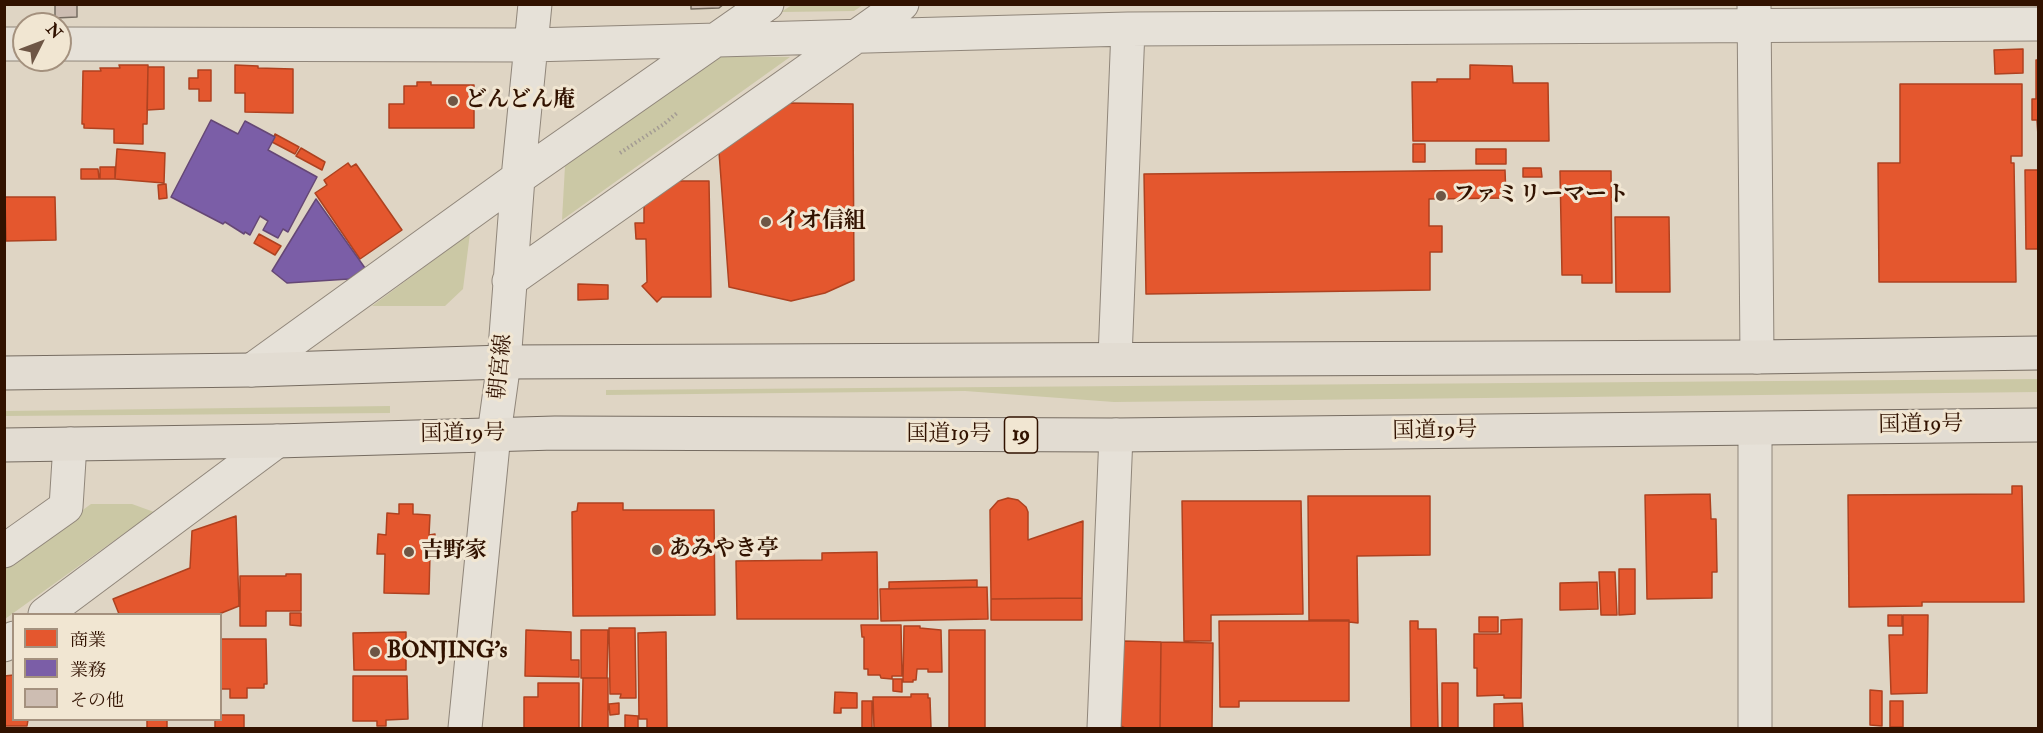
<!DOCTYPE html>
<html>
<head>
<meta charset="utf-8">
<style>
	body { margin:0 }
	#map { position:relative; width:2043px; height:733px; overflow:hidden; background:#dfd5c4; font-family:"IM FELL Double Pica","Noto Serif JP",serif }
	canvas { display:block }
	.frame { position:absolute; inset:0; border:6px solid #311200; pointer-events:none }
	.legend { position:absolute; left:12px; top:613px; width:210px; height:108px; box-sizing:border-box; background:#f1e6d2; border:2px solid #a4917e; margin:0; padding:8px 10px; list-style:none; font-size:18px; color:#311200 }
	.legend li { display:flex; align-items:center; gap:12px; height:30px }
	.legend b { width:30px; border:2px solid #a4917e }
	.north { position:absolute; left:12px; top:12px; width:60px; height:60px; box-sizing:border-box; background:#f1e6d2; border:2px solid #a4917e; border-radius:50%; rotate:48deg; font-size:16px; font-weight:700; line-height:24px; text-align:center; color:#311200 }
	.north::after { content:''; display:block; margin:auto; width:21px; height:27px; background:#6e5645; clip-path:polygon(50% 0,100% 100%,50% 72%,0 100%) }
</style>
</head>
<body>
<div id="map">
<canvas width="2043" height="733"></canvas>
<div class="frame"></div>
<ul class="legend">
<li><b style="height:16px;background:#e4572e"></b>商業</li>
<li><b style="height:16px;background:#7b5ea7"></b>業務</li>
<li><b style="height:16px;background:#cdbdb2"></b>その他</li>
</ul>
<div class="north">N</div>
</div>
<script>
const c = document.querySelector('canvas').getContext('2d');
c.lineJoin = 'round';
function fill(path, color) { c.fillStyle = color; c.fill(path, 'evenodd'); }
const toPath = rows => new Path2D(rows.map(r => 'M' + r).join(''));
function trace(path, color, width, dash) { c.strokeStyle = color; c.lineWidth = width; c.lineCap = dash ? 'butt' : 'round'; c.setLineDash(dash || []); c.stroke(path); }
function write(font, color, halo, rows, align = 'center') {
  c.font = font + ' "IM FELL Double Pica","Noto Serif JP",serif'; c.lineWidth = 6; c.setLineDash([]); c.textBaseline = 'middle'; c.strokeStyle = halo; c.fillStyle = color; for (const [text, x, y, turn = 0] of rows) {
    c.save(); c.translate(x, y); c.rotate((+turn || 0) * Math.PI / 180); c.textAlign = isNaN(turn) ? turn : align; if (halo) c.strokeText(text, 0, 0); c.fillText(text, 0, 0); c.restore();
  }
}
const green = toPath([
	[792,5,863,5,854,11,781,12],
	[714,56,790,57,562,220,565,166],
	[470,233,463,289,445,306,372,306],
	[2038,379,2038,392,1114,402,965,391,606,395,606,390],
	[390,406,390,413,4,416,5,411],
	[91,504,132,504,154,512,5,619,4,567]
]);
const shops = toPath([
	[2023,49,2023,73,1995,74,1994,50,2023,49],
	[2038,57,2038,136,2037,120,2032,120,2032,99,2036,99,2036,60,2038,60,2038,57],
	[119,65,148,65,147,124,143,124,143,144,114,143,114,129,84,128,84,124,82,124,83,71,101,71,100,68,120,68,119,65],
	[235,65,258,66,258,68,293,69,293,113,245,112,245,93,235,93,235,65],
	[1470,65,1512,66,1513,83,1548,83,1549,141,1413,141,1412,82,1437,82,1437,79,1470,79,1470,65],
	[148,67,164,67,164,109,147,110,148,67],
	[198,70,211,70,211,101,199,101,199,89,189,89,189,78,198,78,198,70],
	[417,82,431,82,431,85,474,85,474,128,389,128,389,104,404,104,404,86,417,86,417,82],
	[1900,84,2022,84,2022,156,2011,156,2011,163,2014,163,2016,282,1879,282,1878,163,1900,163,1900,84],
	[788,103,853,104,854,280,825,293,791,301,729,287,719,152,788,103],
	[275,134,299,147,295,154,272,142,275,134],
	[1413,144,1425,144,1425,162,1413,162,1413,144],
	[301,148,325,162,322,170,296,156,301,148],
	[117,149,165,153,164,183,115,179,117,149],
	[1476,149,1506,149,1506,164,1476,164,1476,149],
	[348,163,351,167,356,164,402,230,360,259,315,193,327,185,324,180,348,163],
	[100,167,115,167,115,179,100,179,100,167],
	[1523,168,1541,168,1542,177,1523,177,1523,168],
	[81,169,98,169,99,179,81,179,81,169],
	[1505,170,1506,198,1429,199,1429,226,1442,226,1442,252,1430,252,1430,290,1146,294,1144,174,1505,170],
	[2025,170,2038,170,2038,249,2026,249,2025,170],
	[1560,171,1611,171,1612,283,1582,283,1582,275,1562,275,1560,171],
	[676,181,709,181,711,297,662,297,657,302,642,286,647,282,646,239,636,239,635,223,644,223,644,205,676,181],
	[166,184,167,198,159,199,158,185,166,184],
	[5,197,55,197,56,240,6,241,5,197],
	[1615,217,1669,217,1670,292,1616,292,1615,217],
	[259,234,281,246,275,255,254,243,259,234],
	[578,284,608,285,608,299,578,300,578,284],
	[2012,486,2022,486,2024,602,1922,602,1922,606,1849,607,1848,495,2012,494,2012,486],
	[1710,494,1711,519,1716,519,1717,572,1712,572,1712,598,1647,599,1645,495,1710,494],
	[1308,496,1430,496,1430,555,1357,556,1358,623,1349,622,1349,620,1309,620,1308,496],
	[1008,498,1018,500,1026,507,1028,512,1028,540,1083,521,1082,598,991,599,990,510,998,501,1008,498],
	[1182,501,1301,501,1303,614,1211,615,1211,641,1184,641,1182,501],
	[578,503,623,503,623,510,714,510,715,615,573,616,572,512,577,511,578,503],
	[399,504,413,504,413,514,430,515,429,535,435,534,434,554,430,554,429,594,384,593,385,554,377,554,378,534,386,535,387,513,399,514,399,504],
	[236,516,239,606,219,614,119,614,113,599,190,568,192,531,236,516],
	[877,552,878,619,737,619,736,561,822,560,822,553,877,552],
	[1619,569,1635,569,1635,614,1619,615,1619,569],
	[1599,572,1615,572,1617,615,1601,615,1599,572],
	[286,574,301,574,301,611,266,611,266,626,240,626,240,576,286,576,286,574],
	[977,580,977,587,889,589,889,582,977,580],
	[1597,582,1598,609,1560,610,1560,583,1597,582],
	[987,587,988,619,881,621,880,589,987,587],
	[1082,598,1082,620,991,620,991,599,1082,598],
	[290,613,301,613,301,626,290,625,290,613],
	[1888,615,1902,615,1902,626,1888,626,1888,615],
	[1903,615,1928,615,1927,693,1891,694,1889,635,1903,635,1903,615],
	[1479,617,1498,617,1498,632,1479,632,1479,617],
	[1522,619,1521,698,1504,698,1504,695,1477,696,1477,668,1474,668,1474,634,1501,634,1501,620,1522,619],
	[1219,621,1349,621,1349,701,1239,701,1239,707,1220,707,1219,621],
	[1410,621,1418,621,1418,629,1436,629,1438,728,1411,728,1410,621],
	[861,625,901,625,902,676,892,676,892,679,881,678,880,675,868,675,868,669,864,669,864,637,862,637,861,625],
	[904,626,920,626,920,628,941,630,942,672,928,672,928,669,917,669,916,680,913,680,913,682,903,682,904,626],
	[609,628,635,628,636,698,620,698,621,694,610,694,609,628],
	[526,630,571,632,571,660,579,660,579,677,525,676,526,630],
	[581,630,608,630,607,678,581,678,581,630],
	[949,630,985,630,985,728,949,728,949,630],
	[406,632,406,670,354,670,353,633,406,632],
	[666,632,667,728,647,728,647,719,639,719,638,633,666,632],
	[220,639,266,639,267,684,264,684,264,688,247,688,247,698,230,698,230,689,220,689,220,639],
	[1123,641,1161,642,1160,728,1125,728,1121,726,1123,641],
	[1161,642,1213,643,1212,728,1160,728,1161,642],
	[14,675,14,720,28,720,27,726,4,726,4,676,14,675],
	[353,676,407,676,408,719,386,720,386,726,377,726,377,721,353,721,353,676],
	[583,678,608,678,608,728,582,728,583,678],
	[893,679,902,679,902,692,893,691,893,679],
	[538,683,579,683,579,728,524,728,524,697,538,697,538,683],
	[1442,683,1458,683,1458,728,1442,728,1442,683],
	[1870,690,1882,691,1882,726,1870,725,1870,690],
	[835,692,857,693,857,708,841,708,841,713,834,713,835,692],
	[911,694,928,694,928,698,930,698,931,728,874,728,873,697,911,697,911,694],
	[862,701,872,701,872,728,862,728,862,701],
	[1890,701,1903,701,1903,727,1890,727,1890,701],
	[619,703,619,714,610,715,609,704,619,703],
	[1522,703,1523,728,1494,728,1494,704,1522,703],
	[220,715,244,715,244,728,215,728,215,720,220,720,220,715],
	[625,715,638,716,638,728,625,728,625,715],
	[147,720,167,720,167,728,147,728,147,720]
]);
const offices = toPath([
	[211,120,238,134,245,121,275,137,268,150,317,177,288,232,283,229,278,238,263,230,268,221,260,216,250,235,245,232,244,234,225,222,223,224,171,197,211,120],
	[316,199,365,268,349,279,287,283,272,271,316,199]
]);
const building = toPath([
	[77,4,77,17,55,18,55,5,77,4],
	[691,4,724,4,719,8,691,9,691,4]
]);
const path = toPath([
	[620,153,664,124,677,113]
]);
const minor = toPath([
	[1754,5,1757,357],
	[4,44,24,44],
	[60,44,531,45,1128,29,2038,24],
	[509,281,902,4],
	[1115,358,1128,29],
	[252,370,518,178,767,4],
	[4,551,66,507,70,444],
	[45,614,277,441],
	[4,645,14,638],
	[465,728,494,434,504,362,518,178,535,4],
	[1104,728,1116,435],
	[1755,728,1755,429]
]);
const highway = toPath([
	[4,373,252,370,504,362,1757,357,2038,353],
	[4,445,277,441,555,433,1116,435,2038,425]
]);
const markers = [
	[453,101,6,"#6e5645"],
	[1441,196,6,"#6e5645"],
	[766,222,6,"#6e5645"],
	[657,550,6,"#6e5645"],
	[409,552,6,"#6e5645"],
	[375,652,6,"#6e5645"]
];
const shields = [
	[1021,435,33]
];
const shieldNames = [
	["19",1021,435]
];
const poiNames = [
	["どんどん庵",465,101],
	["ファミリーマート",1453,196],
	["イオ信組",778,222],
	["あみやき亭",669,550],
	["吉野家",421,552],
	["BONJING's",387,652]
];
const streetNames = [
	["朝宮線",502,367,-84],
	["国道19号",1921,426,-1],
	["国道19号",1435,432,-1],
	["国道19号",463,435,-1],
	["国道19号",949,435]
];
fill(green, '#cbc8a5');
fill(shops, '#e4572e');
trace(shops, '#ae4220', 1.5);
fill(offices, '#7b5ea7');
trace(offices, '#654775', 1.5);
fill(building, '#cdbdb2');
trace(building, '#766c61', 1.5);
trace(minor, '#90867a', 35);
trace(highway, '#766c61', 35);
trace(path, '#a39b93', 4, [1.5, 3]);
trace(minor, '#e6e1d8', 33);
trace(highway, '#e2dcd2', 33);
for (const [x, y, r, color] of markers) { const dot = new Path2D(); dot.arc(x, y, r, 0, 2 * Math.PI); c.fillStyle = color; c.fill(dot); trace(dot, '#f1e6d2', 2); }
for (const [x, y, w] of shields) { const box = new Path2D(); box.roundRect(x - w / 2, y - 18, w, 36, 4.5); c.fillStyle = '#f1e6d2'; c.fill(box); trace(box, '#311200', 1.5); }
write('bold 21px', '#311200', null, shieldNames);
write('bold 22px', '#311200', '#f1e6d2', poiNames, 'left');
write('22px', '#311200', '#f1e6d2', streetNames);
</script>
</body>
</html>
